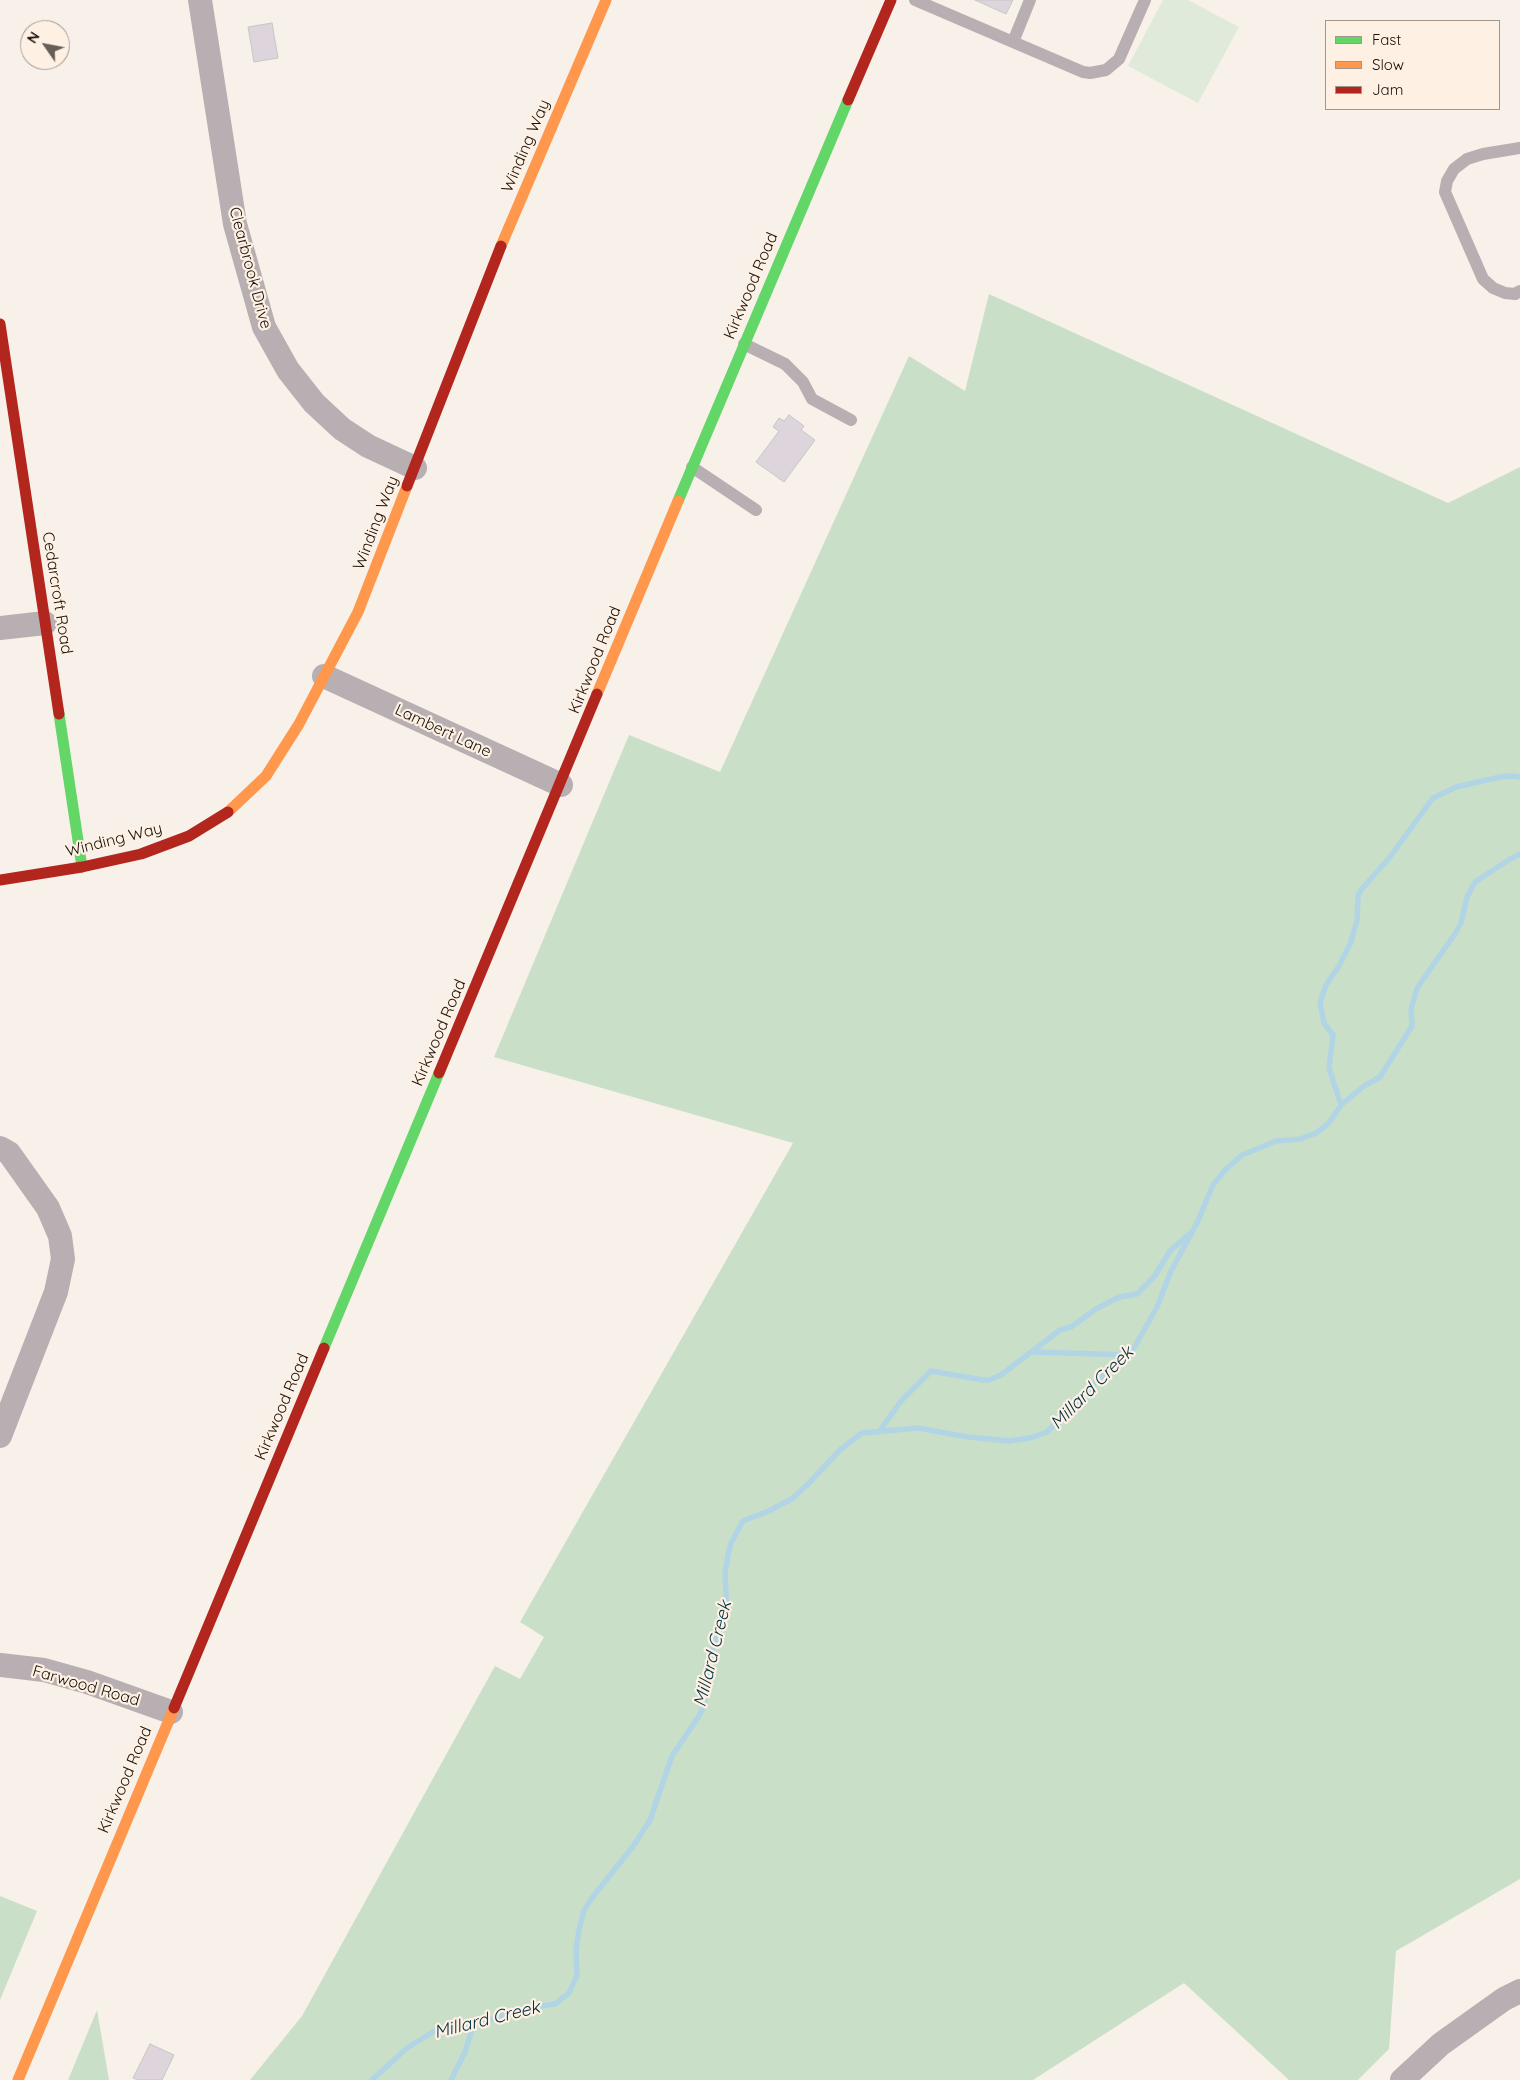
<!DOCTYPE html>
<html>
<head>
<meta charset="utf-8">
<style>
	body { margin:0 }
	#map { position:relative; width:1520px; height:2080px; overflow:hidden; background:#f8f1ea; font-family:Quicksand,sans-serif }
	canvas { display:block }
	.legend { position:absolute; left:1325px; top:20px; width:175px; height:90px; box-sizing:border-box; background:#fef1e4; border:1px solid #a2978d; margin:0; padding:6px 9px; list-style:none; font-size:15px; color:#18110a }
	.legend li { display:flex; align-items:center; gap:10px; height:25px }
	.legend b { width:25px; border:1px solid #a2978d }
	.north { position:absolute; left:20px; top:20px; width:50px; height:50px; box-sizing:border-box; background:#fef1e4; border:1px solid #a2978d; border-radius:50%; rotate:303deg; font-size:14px; font-weight:700; line-height:20px; text-align:center; color:#18110a }
	.north::after { content:''; display:block; margin:auto; width:18px; height:22px; background:#665f58; clip-path:polygon(50% 0,100% 100%,50% 72%,0 100%) }
</style>
</head>
<body>
<div id="map">
<canvas width="1520" height="2080"></canvas>
<ul class="legend">
<li><b style="height:6px;background:#63d668"></b>Fast</li>
<li><b style="height:6px;background:#ff974d"></b>Slow</li>
<li><b style="height:6px;background:#b3261e"></b>Jam</li>
</ul>
<div class="north">N</div>
</div>
<script>
const c = document.querySelector('canvas').getContext('2d');
c.lineJoin = 'round';
function fill(path, color) { c.fillStyle = color; c.fill(path, 'evenodd'); }
const toPath = rows => new Path2D(rows.map(r => 'M' + r).join(''));
function trace(path, color, width, dash) { c.strokeStyle = color; c.lineWidth = width; c.lineCap = dash ? 'butt' : 'round'; c.setLineDash(dash || []); c.stroke(path); }
function write(font, color, halo, rows, align = 'center') {
  c.font = font + ' Quicksand,sans-serif'; c.lineWidth = 4.5; c.setLineDash([]); c.textBaseline = 'middle'; c.strokeStyle = halo; c.fillStyle = color; for (const [text, x, y, turn = 0] of rows) {
    c.save(); c.translate(x, y); c.rotate((+turn || 0) * Math.PI / 180); c.textAlign = isNaN(turn) ? turn : align; if (halo) c.strokeText(text, 0, 0); c.fillText(text, 0, 0); c.restore();
  }
}
const green = toPath([
	[1163,0,1188,0,1239,27,1198,103,1128,66]
]);
const forest = toPath([
	[989,294,1448,503,1520,467,1520,1879,1396,1951,1389,2049,1358,2080,1289,2080,1184,1983,1033,2080,250,2080,302,2016,495,1666,520,1679,544,1637,520,1622,793,1143,494,1057,629,735,720,772,909,356,965,391],
	[0,1896,37,1911,0,2000],
	[97,2010,109,2080,68,2080]
]);
const stream = toPath([
	[1341,1105,1329,1068,1333,1035,1324,1023,1320,1003,1326,985,1339,966,1351,942,1357,920,1358,896,1361,890,1390,857,1433,798,1456,787,1500,777,1512,776,1520,777],
	[1034,1352,1130,1355],
	[879,1432,901,1401,931,1371,983,1380,989,1380,1001,1375,1060,1330,1071,1327,1096,1309,1119,1297,1137,1294,1154,1277,1170,1251,1189,1234],
	[372,2080,407,2048,436,2030,472,2026,524,2008,555,2004,569,1993,577,1975,576,1950,579,1930,584,1910,592,1898,634,1845,650,1820,672,1756,699,1716,703,1708,707,1693,706,1666,727,1612,725,1573,728,1555,731,1543,743,1521,771,1510,793,1498,809,1483,841,1449,862,1433,918,1428,968,1437,1009,1441,1030,1438,1047,1432,1102,1376,1130,1355,1157,1307,1171,1271,1197,1223,1213,1185,1225,1170,1242,1155,1276,1141,1300,1139,1316,1133,1329,1123,1341,1105,1364,1086,1380,1077,1412,1026,1411,1009,1417,988,1455,934,1461,923,1467,897,1475,882,1507,861,1520,854],
	[451,2080,465,2052,473,2026]
]);
const building = toPath([
	[975,0,1013,0,1006,14,975,0],
	[272,23,278,58,254,62,248,27,272,23],
	[789,415,804,426,801,430,815,440,784,482,756,462,779,431,773,427,779,418,784,421,789,415],
	[150,2044,174,2055,162,2080,138,2080,133,2078,150,2044]
]);
const lane = toPath([
	[915,0,1083,72,1090,73,1106,70,1119,59,1145,0],
	[1013,42,1030,0],
	[1520,148,1483,154,1467,159,1454,169,1447,181,1445,192,1483,279,1493,288,1505,293,1515,294,1520,291],
	[744,344,785,364,803,382,812,399,851,420],
	[692,467,756,510]
]);
const street = toPath([
	[200,0,235,224,264,327,288,370,314,403,342,429,368,446,415,468],
	[0,628,45,623],
	[324,676,561,785],
	[0,1148,9,1153,48,1208,60,1236,63,1259,56,1292,0,1436],
	[0,1665,44,1670,87,1682,171,1712],
	[1402,2080,1441,2044,1504,1999,1520,1991]
]);
const fast = toPath([
	[678,501,848,100],
	[59,714,82,867],
	[324,1348,439,1073]
]);
const slow = toPath([
	[501,246,606,0],
	[597,694,678,501],
	[228,812,266,776,299,724,358,612,407,486],
	[18,2080,174,1708]
]);
const jam = toPath([
	[848,100,891,0],
	[0,324,59,714],
	[407,486,501,246],
	[0,880,82,867,141,854,189,836,228,812],
	[439,1073,597,694],
	[174,1708,324,1348]
]);
const streetNames = [
	["Winding Way",526,146,-67],
	["Clearbrook Drive",250,268,75],
	["Kirkwood Road",751,286,-67],
	["Winding Way",376,523,-69],
	["Cedarcroft Road",57,593,81],
	["Kirkwood Road",595,660,-68],
	["Lambert Lane",443,731,25],
	["Winding Way",114,840,-14],
	["Kirkwood Road",439,1033,-67],
	["Kirkwood Road",282,1407,-67],
	["Farwood Road",86,1686,16],
	["Kirkwood Road",125,1780,-67]
];
const waterNames = [
	["Millard Creek",1092,1388,-45],
	["Millard Creek",713,1654,-76],
	["Millard Creek",487,2020,-14]
];
fill(green, '#dfeadb');
fill(forest, '#cadfc8');
trace(stream, '#b1d5e4', 5.5);
fill(building, '#ddd5db');
trace(building, '#c9c4c5', 1);
trace(lane, '#b7afb1', 12);
trace(street, '#b7afb1', 24);
trace(fast, '#63d668', 11);
trace(slow, '#ff974d', 11);
trace(jam, '#b3261e', 11);
write('16px', '#18110a', '#fef1e4', streetNames);
write('italic 18px', '#003041', '#fef1e4', waterNames);
</script>
</body>
</html>
